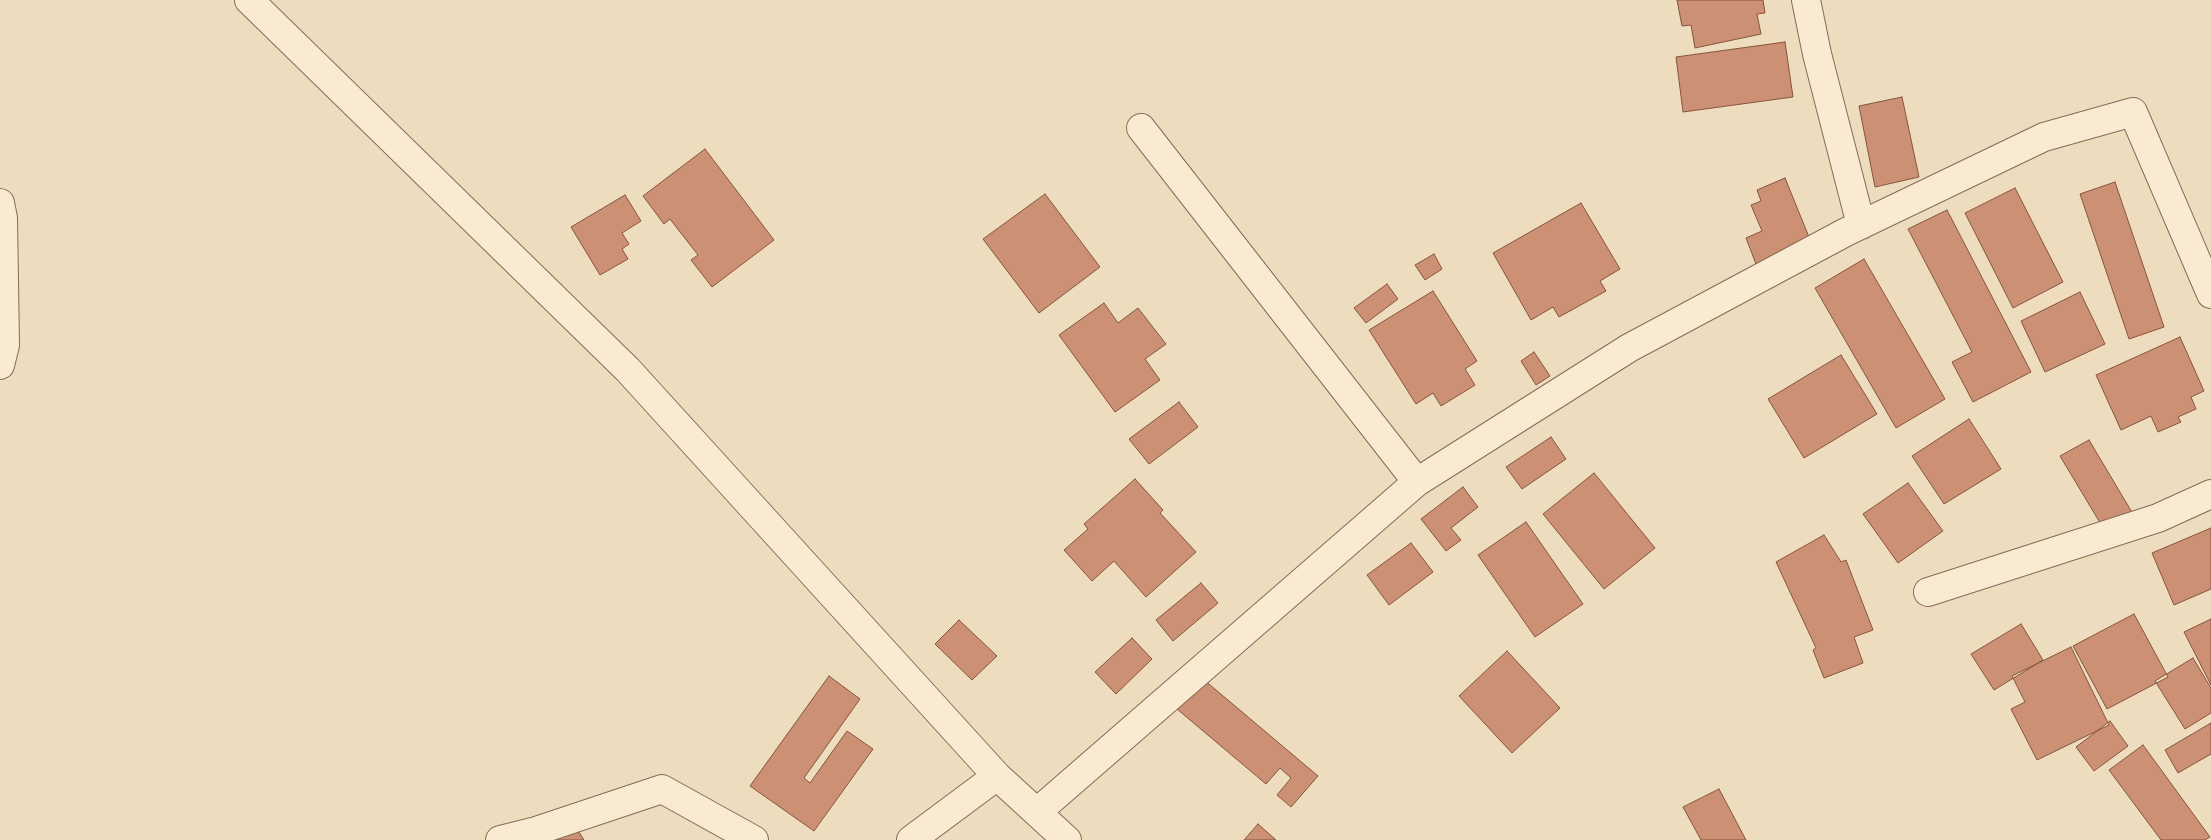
<!DOCTYPE html>
<html>
<head>
<meta charset="utf-8">
<style>
	body { margin:0 }
	canvas { display:block; background:#eedcbf }
</style>
</head>
<body>
<canvas width="2211" height="840"></canvas>
<script>
const c = document.querySelector('canvas').getContext('2d');
c.lineJoin = 'round';
function fill(path, color) { c.fillStyle = color; c.fill(path, 'evenodd'); }
const toPath = rows => new Path2D(rows.map(r => 'M' + r).join(''));
function trace(path, color, width, dash) { c.strokeStyle = color; c.lineWidth = width; c.lineCap = dash ? 'butt' : 'round'; c.setLineDash(dash || []); c.stroke(path); }
const building = toPath([
	[1677,0,1763,0,1765,13,1757,14,1761,34,1695,48,1691,25,1682,26,1677,0],
	[1785,42,1793,97,1683,112,1676,57,1785,42],
	[1902,97,1919,177,1875,187,1859,106,1902,97],
	[705,149,774,240,712,287,691,260,698,255,670,219,664,224,643,196,705,149],
	[1785,178,1811,242,1756,264,1746,238,1762,231,1751,205,1761,201,1757,190,1785,178],
	[2115,182,2164,327,2129,339,2080,194,2115,182],
	[2015,188,2063,282,2013,308,1965,213,2015,188],
	[1045,194,1100,267,1039,313,983,239,1045,194],
	[625,195,641,221,622,233,629,244,622,249,628,259,600,275,571,227,625,195],
	[1581,203,1620,269,1600,281,1606,291,1559,317,1553,307,1531,320,1493,253,1581,203],
	[1947,210,2031,372,1973,402,1952,362,1972,352,1908,229,1947,210],
	[1434,254,1442,269,1425,280,1415,265,1434,254],
	[1864,259,1945,399,1896,428,1815,288,1864,259],
	[1387,284,1398,299,1366,323,1354,308,1387,284],
	[1433,291,1477,361,1465,369,1475,385,1441,406,1433,393,1416,404,1369,330,1433,291],
	[2080,292,2105,344,2045,372,2021,321,2080,292],
	[1104,303,1118,323,1138,308,1166,344,1145,359,1160,380,1115,412,1059,335,1104,303],
	[2180,337,2204,391,2191,397,2196,409,2178,417,2181,422,2158,432,2151,416,2121,430,2096,375,2180,337],
	[1534,352,1550,376,1536,385,1521,361,1534,352],
	[1841,355,1877,414,1804,458,1768,399,1841,355],
	[1179,402,1198,427,1149,464,1129,439,1179,402],
	[1969,419,2001,469,1944,504,1912,456,1969,419],
	[1551,437,1566,459,1522,489,1506,467,1551,437],
	[2089,440,2133,514,2105,531,2060,456,2089,440],
	[1594,473,1655,548,1604,589,1543,514,1594,473],
	[1135,479,1163,510,1160,513,1196,552,1146,597,1114,561,1092,581,1064,550,1088,529,1084,524,1135,479],
	[1908,483,1943,531,1898,563,1863,514,1908,483],
	[1463,487,1478,507,1451,528,1461,540,1446,551,1421,519,1463,487],
	[1526,522,1583,604,1535,637,1478,555,1526,522],
	[2211,528,2211,589,2174,605,2152,553,2211,528],
	[1824,535,1841,562,1846,560,1873,630,1854,637,1863,663,1824,678,1813,650,1816,648,1776,562,1824,535],
	[1411,543,1433,572,1389,605,1367,575,1411,543],
	[1201,583,1218,603,1173,641,1156,620,1201,583],
	[2134,614,2168,677,2107,709,2073,646,2134,614],
	[2211,619,2211,685,2184,632,2211,619],
	[959,620,997,656,972,680,935,644,959,620],
	[2021,624,2043,660,1994,690,1971,654,2021,624],
	[1132,638,1152,659,1116,694,1095,672,1132,638],
	[2071,647,2109,725,2037,760,2011,709,2025,702,2012,676,2071,647],
	[1507,651,1560,708,1512,753,1459,696,1507,651],
	[2193,658,2211,688,2211,713,2185,729,2155,681,2193,658],
	[829,676,860,699,804,778,810,783,847,731,873,749,814,831,750,786,829,676],
	[1203,679,1318,776,1291,807,1277,795,1291,778,1280,768,1266,784,1177,709,1203,679],
	[2110,721,2128,746,2094,771,2076,747,2110,721],
	[2211,723,2211,754,2178,773,2165,750,2211,723],
	[2143,745,2210,837,2205,840,2161,840,2109,770,2143,745],
	[1719,789,1746,840,1701,840,1683,807,1719,789],
	[1258,824,1276,840,1244,840,1258,824],
	[575,826,584,840,554,840,575,826]
]);
const minor = toPath([
	[249,0,628,370,997,776,1067,840],
	[1806,0,1817,54,1861,225],
	[1141,128,1417,482],
	[0,203,3,218,5,345,0,365],
	[1928,592,2158,518,2211,494],
	[1037,812,1417,482,1629,348,1846,232,2044,137,2133,112,2211,294],
	[500,840,536,831,662,789,754,840],
	[911,840,997,776]
]);
fill(building, '#cc9174');
trace(building, '#86543d', 1);
trace(minor, '#866c57', 30);
trace(minor, '#f9ead2', 28);
</script>
</body>
</html>
